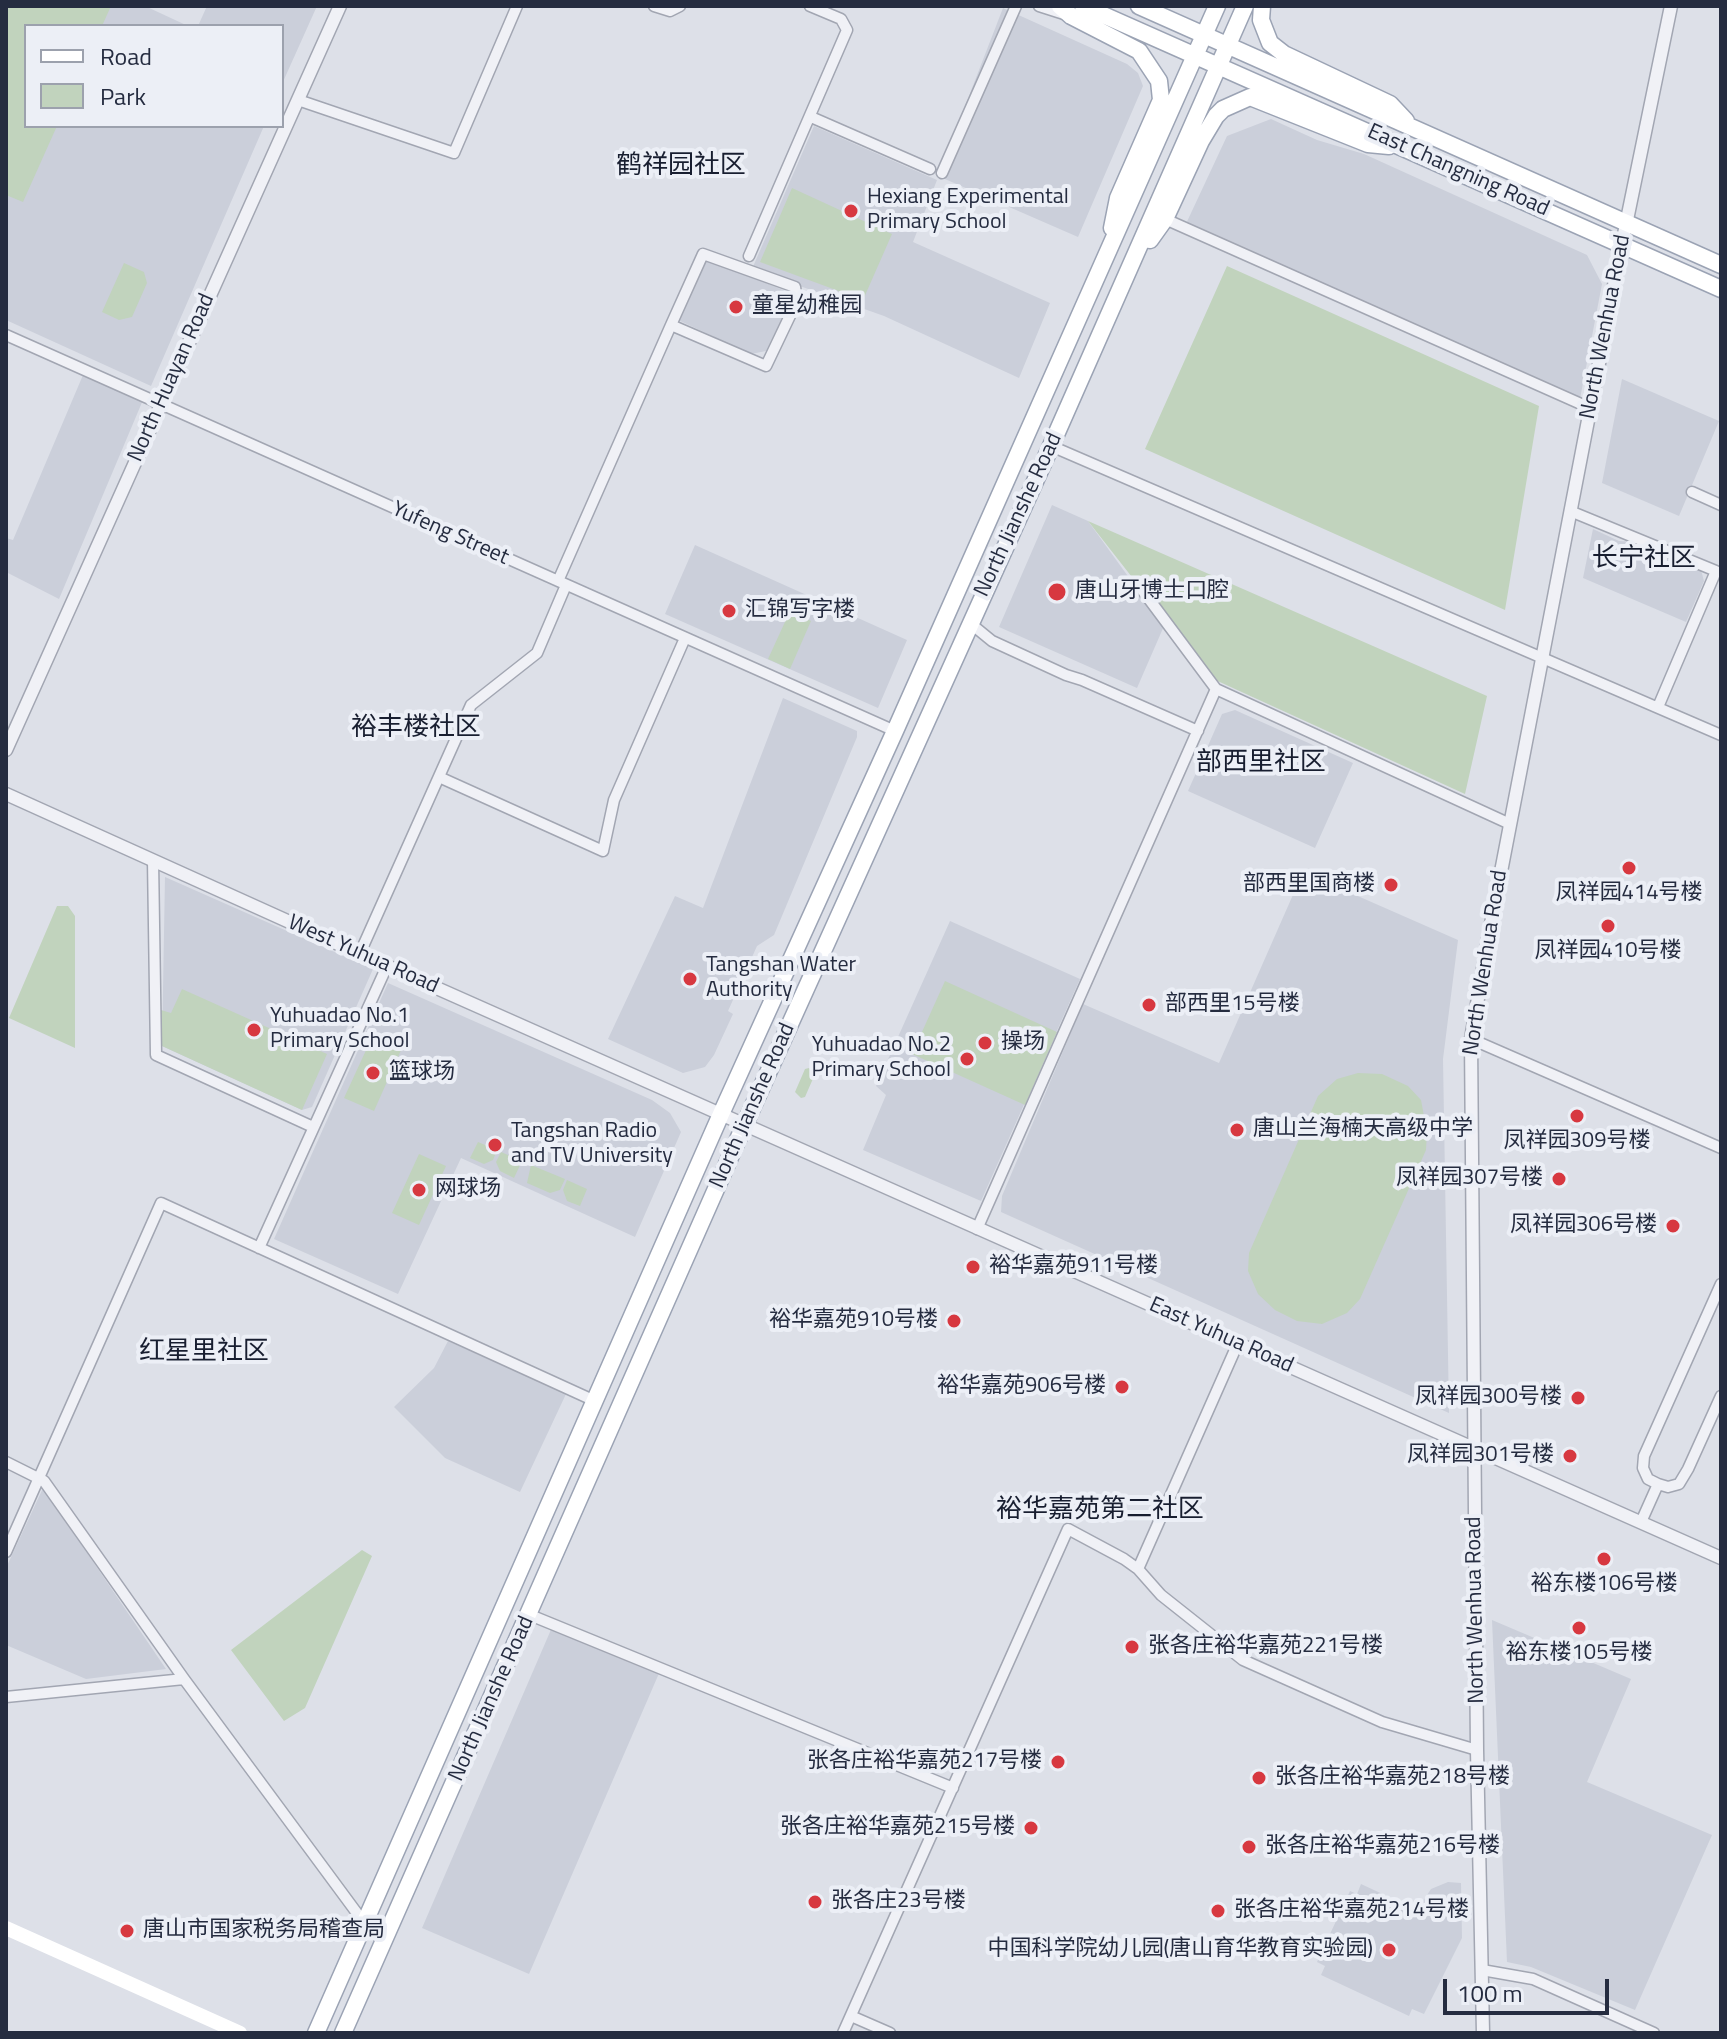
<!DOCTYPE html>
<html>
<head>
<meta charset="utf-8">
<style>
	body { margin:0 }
	#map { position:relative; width:1727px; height:2039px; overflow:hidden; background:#dde0e8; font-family:"Titillium Web",sans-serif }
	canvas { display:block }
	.frame { position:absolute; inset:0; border:8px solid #252c40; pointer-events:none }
	.legend { position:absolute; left:24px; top:24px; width:260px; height:104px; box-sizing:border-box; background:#eceff6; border:2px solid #9ca1ad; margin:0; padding:10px 14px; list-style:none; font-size:24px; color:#252c40 }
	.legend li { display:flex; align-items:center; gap:16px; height:40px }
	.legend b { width:40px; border:2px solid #9ca1ad }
	.scale { position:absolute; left:1443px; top:1979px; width:166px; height:36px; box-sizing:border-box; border:4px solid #252c40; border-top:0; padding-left:10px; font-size:24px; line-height:28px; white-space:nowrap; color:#252c40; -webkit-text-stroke:6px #eceff6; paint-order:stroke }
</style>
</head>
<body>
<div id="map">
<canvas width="1727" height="2039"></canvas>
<div class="frame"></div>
<ul class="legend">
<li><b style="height:10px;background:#fff"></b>Road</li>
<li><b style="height:22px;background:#c1d3bd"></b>Park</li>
</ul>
<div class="scale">100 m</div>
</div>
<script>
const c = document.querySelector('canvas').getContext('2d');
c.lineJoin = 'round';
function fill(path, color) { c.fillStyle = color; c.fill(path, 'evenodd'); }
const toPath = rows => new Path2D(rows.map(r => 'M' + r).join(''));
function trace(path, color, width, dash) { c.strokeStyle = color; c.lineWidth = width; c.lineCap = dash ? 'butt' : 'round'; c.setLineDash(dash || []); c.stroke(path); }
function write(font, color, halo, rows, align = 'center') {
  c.font = font + ' "Titillium Web","Noto Sans SC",sans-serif'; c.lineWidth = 8; c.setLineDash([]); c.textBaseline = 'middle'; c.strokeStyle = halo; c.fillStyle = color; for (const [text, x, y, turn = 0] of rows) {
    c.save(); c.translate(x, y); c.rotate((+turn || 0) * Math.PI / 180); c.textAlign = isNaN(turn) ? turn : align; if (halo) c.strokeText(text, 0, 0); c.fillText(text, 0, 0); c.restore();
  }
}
const built = toPath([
	[6,6,145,6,188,26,26,26,26,126,264,126,151,386,6,320],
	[207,6,317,6,282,84,282,26,198,26],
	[1003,8,1127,64,1138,73,1143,86,1078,237,938,176],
	[1271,119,1317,140,1364,154,1587,255,1602,284,1579,404,1184,228,1227,136],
	[814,126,937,180,913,242,1050,303,1019,378,884,316,752,269],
	[706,258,795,295,766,351,751,354,678,320],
	[83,375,143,400,59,599,6,572,6,538,13,540],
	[1622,379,1719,421,1679,516,1602,483],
	[1052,505,1088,521,1164,626,1137,688,999,627],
	[1593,529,1619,541,1635,542,1701,570,1704,581,1686,622,1583,578],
	[695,545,907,640,878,708,665,614],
	[783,698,857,731,857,737,774,935,757,946,728,1011,733,1014,714,1055,705,1067,683,1073,608,1039,675,896,703,908],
	[1235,710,1353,763,1315,848,1188,791,1222,714],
	[1303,872,1458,940,1443,1059,1449,1413,1001,1212,1002,1196,1083,1004,1219,1063],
	[165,877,373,969,312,1107,302,1110,162,1046],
	[950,921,1080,979,981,1201,863,1150,886,1095,876,1086],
	[388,983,652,1100,670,1113,681,1132,635,1237,461,1158,398,1294,274,1239],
	[448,1341,566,1394,520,1492,445,1458,394,1407,434,1368],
	[43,1488,166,1669,86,1679,6,1645,6,1568],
	[1492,1620,1631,1679,1587,1782,1712,1835,1635,2010,1531,1967,1507,1962],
	[553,1625,660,1671,529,1974,422,1928],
	[1448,1882,1461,1883,1462,1938,1424,2014,1412,2009,1409,2016,1321,1975,1325,1966,1317,1962,1350,1891,1357,1894,1361,1884,1417,1910,1431,1889]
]);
const green = toPath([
	[6,6,111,6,102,26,26,26,26,126,57,126,23,202,6,195],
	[792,188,892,234,863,300,760,262],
	[124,263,144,272,147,283,132,317,119,320,102,312],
	[1227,266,1539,406,1505,610,1145,449],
	[1088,521,1487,696,1465,794,1211,678],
	[790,611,811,621,790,669,768,659],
	[57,906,68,906,75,916,75,1048,9,1018],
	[945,981,1057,1032,1025,1105,912,1054],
	[182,989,327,1054,302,1110,162,1046,161,1010,171,1013],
	[373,1035,402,1048,374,1111,344,1098],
	[809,1068,815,1074,805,1097,801,1098,795,1092,805,1069],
	[1358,1073,1382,1074,1408,1086,1421,1100,1427,1132,1426,1150,1360,1299,1347,1313,1322,1324,1297,1321,1275,1310,1258,1294,1248,1271,1249,1253,1318,1096,1337,1079],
	[478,1142,497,1150,493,1160,484,1164,470,1158],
	[501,1152,522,1161,514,1178,500,1171,496,1162],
	[419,1154,446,1166,419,1225,392,1213],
	[531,1165,565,1179,560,1190,550,1193,527,1183],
	[567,1180,587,1189,580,1206,567,1201,563,1190],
	[362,1550,372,1556,305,1708,284,1721,231,1650]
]);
const minor = toPath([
	[654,6,670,11,680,6],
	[1039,6,1064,14],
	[298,100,454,153,517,6],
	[811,117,930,169],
	[942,173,1016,6],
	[1165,219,1590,408],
	[749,256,847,30,841,19,810,6],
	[6,335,895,731],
	[1051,446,1721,735],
	[1692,492,1721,505],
	[1570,511,1716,571,1658,707],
	[558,581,671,325,703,254,795,287,797,301,766,366,671,325],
	[1140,587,1216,689],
	[970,623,992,641,1066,675,1082,680,1198,731],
	[439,777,603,851,614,800,685,638],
	[153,860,156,1055,313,1127],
	[360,953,471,705,537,653,566,585],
	[1471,1039,1721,1148],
	[977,1229,1216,689,1510,824],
	[259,1248,387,966],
	[6,1462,44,1481,184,1679,365,1924],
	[1658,1484,1648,1479,1643,1468,1644,1456,1721,1284],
	[1641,1522,1658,1484,1668,1487,1679,1484,1688,1469,1721,1396],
	[6,1552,161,1203,595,1401],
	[1138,1569,1238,1343],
	[530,1615,953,1788],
	[6,1697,184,1679],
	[1482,1970,1533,1979,1654,2033],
	[851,2016,890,2033],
	[843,2033,1068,1529,1124,1559,1138,1569,1161,1595,1243,1660,1382,1722,1477,1750]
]);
const tertiary = toPath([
	[6,750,340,6],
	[6,794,387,966,1721,1558],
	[1483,2033,1477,1750,1471,1039,1489,934,1622,244,1671,6]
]);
const secondary = toPath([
	[6,1928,240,2033]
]);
const primary = toPath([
	[1060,6,1071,16,1139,51,1159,81,1161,100,1118,198,1112,228],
	[1083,6,1721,289],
	[1139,6,1721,265],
	[1262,6,1261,20,1270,43,1284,54,1390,104,1406,121],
	[1150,240,1165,219,1201,141,1216,116,1223,109,1250,97,1368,144,1389,146],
	[316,2033,721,1114,895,731,1217,6],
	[343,2033,735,1146,1051,446,1245,6]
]);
const markers = [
	[851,211,8,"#d73840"],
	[736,307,8,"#d73840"],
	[1057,592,10,"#d73840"],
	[729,611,8,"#d73840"],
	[1629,868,8,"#d73840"],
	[1391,885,8,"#d73840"],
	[1608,926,8,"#d73840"],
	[690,979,8,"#d73840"],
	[1149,1005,8,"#d73840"],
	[254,1030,8,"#d73840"],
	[985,1043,8,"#d73840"],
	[967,1059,8,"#d73840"],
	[373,1073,8,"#d73840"],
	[1577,1116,8,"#d73840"],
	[1237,1130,8,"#d73840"],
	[495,1145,8,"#d73840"],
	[1559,1179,8,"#d73840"],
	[419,1190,8,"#d73840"],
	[1673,1226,8,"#d73840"],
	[973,1267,8,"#d73840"],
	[954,1321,8,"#d73840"],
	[1122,1387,8,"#d73840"],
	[1578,1398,8,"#d73840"],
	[1570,1456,8,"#d73840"],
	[1604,1559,8,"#d73840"],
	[1579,1628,8,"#d73840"],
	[1132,1647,8,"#d73840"],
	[1058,1762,8,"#d73840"],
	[1259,1778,8,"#d73840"],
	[1031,1828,8,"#d73840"],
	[1249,1847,8,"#d73840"],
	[815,1902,8,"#d73840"],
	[1218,1911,8,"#d73840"],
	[127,1931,8,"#d73840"],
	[1389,1950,8,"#d73840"]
];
const streetNames = [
	["East Changning Road",1458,171,24],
	["North Wenhua Road",1606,327,-79],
	["North Huayan Road",172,378,-66],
	["North Jianshe Road",1019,515,-65],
	["Yufeng Street",450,534,24],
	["West Yuhua Road",363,955,24],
	["North Wenhua Road",1486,963,-81],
	["North Jianshe Road",753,1106,-66],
	["East Yuhua Road",1221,1336,24],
	["North Wenhua Road",1476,1610,-91],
	["North Jianshe Road",492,1699,-66]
];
const poiNames = [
	["Hexiang Experimental",867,198],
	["Primary School",867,223],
	["童星幼稚园",752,307],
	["唐山牙博士口腔",1075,592],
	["汇锦写字楼",745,611],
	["部西里国商楼",1375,885,"right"],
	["凤祥园414号楼",1629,894,"center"],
	["凤祥园410号楼",1608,952,"center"],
	["Tangshan Water",706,966],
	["Authority",706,991],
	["部西里15号楼",1165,1005],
	["Yuhuadao No.1",270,1017],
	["Primary School",270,1042],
	["操场",1001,1043],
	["Yuhuadao No.2",951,1046,"right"],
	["Primary School",951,1071,"right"],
	["篮球场",389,1073],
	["唐山兰海楠天高级中学",1253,1130],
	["Tangshan Radio",511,1132],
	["and TV University",511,1157],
	["凤祥园309号楼",1577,1142,"center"],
	["凤祥园307号楼",1543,1179,"right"],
	["网球场",435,1190],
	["凤祥园306号楼",1657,1226,"right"],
	["裕华嘉苑911号楼",989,1267],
	["裕华嘉苑910号楼",938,1321,"right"],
	["裕华嘉苑906号楼",1106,1387,"right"],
	["凤祥园300号楼",1562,1398,"right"],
	["凤祥园301号楼",1554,1456,"right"],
	["裕东楼106号楼",1604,1585,"center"],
	["张各庄裕华嘉苑221号楼",1148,1647],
	["裕东楼105号楼",1579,1654,"center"],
	["张各庄裕华嘉苑217号楼",1042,1762,"right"],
	["张各庄裕华嘉苑218号楼",1275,1778],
	["张各庄裕华嘉苑215号楼",1015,1828,"right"],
	["张各庄裕华嘉苑216号楼",1265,1847],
	["张各庄23号楼",831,1902],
	["张各庄裕华嘉苑214号楼",1234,1911],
	["唐山市国家税务局稽查局",143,1931],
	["中国科学院幼儿园(唐山育华教育实验园)",1373,1950,"right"]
];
const quarterNames = [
	["鹤祥园社区",681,167],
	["长宁社区",1644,560],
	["裕丰楼社区",416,729],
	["部西里社区",1261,764],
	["红星里社区",204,1353],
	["裕华嘉苑第二社区",1100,1511]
];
fill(built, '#cbcfda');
fill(green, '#c1d3bd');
trace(minor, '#a2a6b2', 13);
trace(tertiary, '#a2a6b2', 15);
trace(primary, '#9ba3b4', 19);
trace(minor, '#f0f1f6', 10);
trace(tertiary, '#f0f1f6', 12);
trace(secondary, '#fff', 14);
trace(primary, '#fff', 16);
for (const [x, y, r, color] of markers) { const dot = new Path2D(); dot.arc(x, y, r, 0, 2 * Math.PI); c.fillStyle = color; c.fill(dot); trace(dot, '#eceff6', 3); }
write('22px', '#252c40', '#eceff6', streetNames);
write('22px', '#252c40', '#eceff6', poiNames, 'left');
write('26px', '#181e30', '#eceff6', quarterNames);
</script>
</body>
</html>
